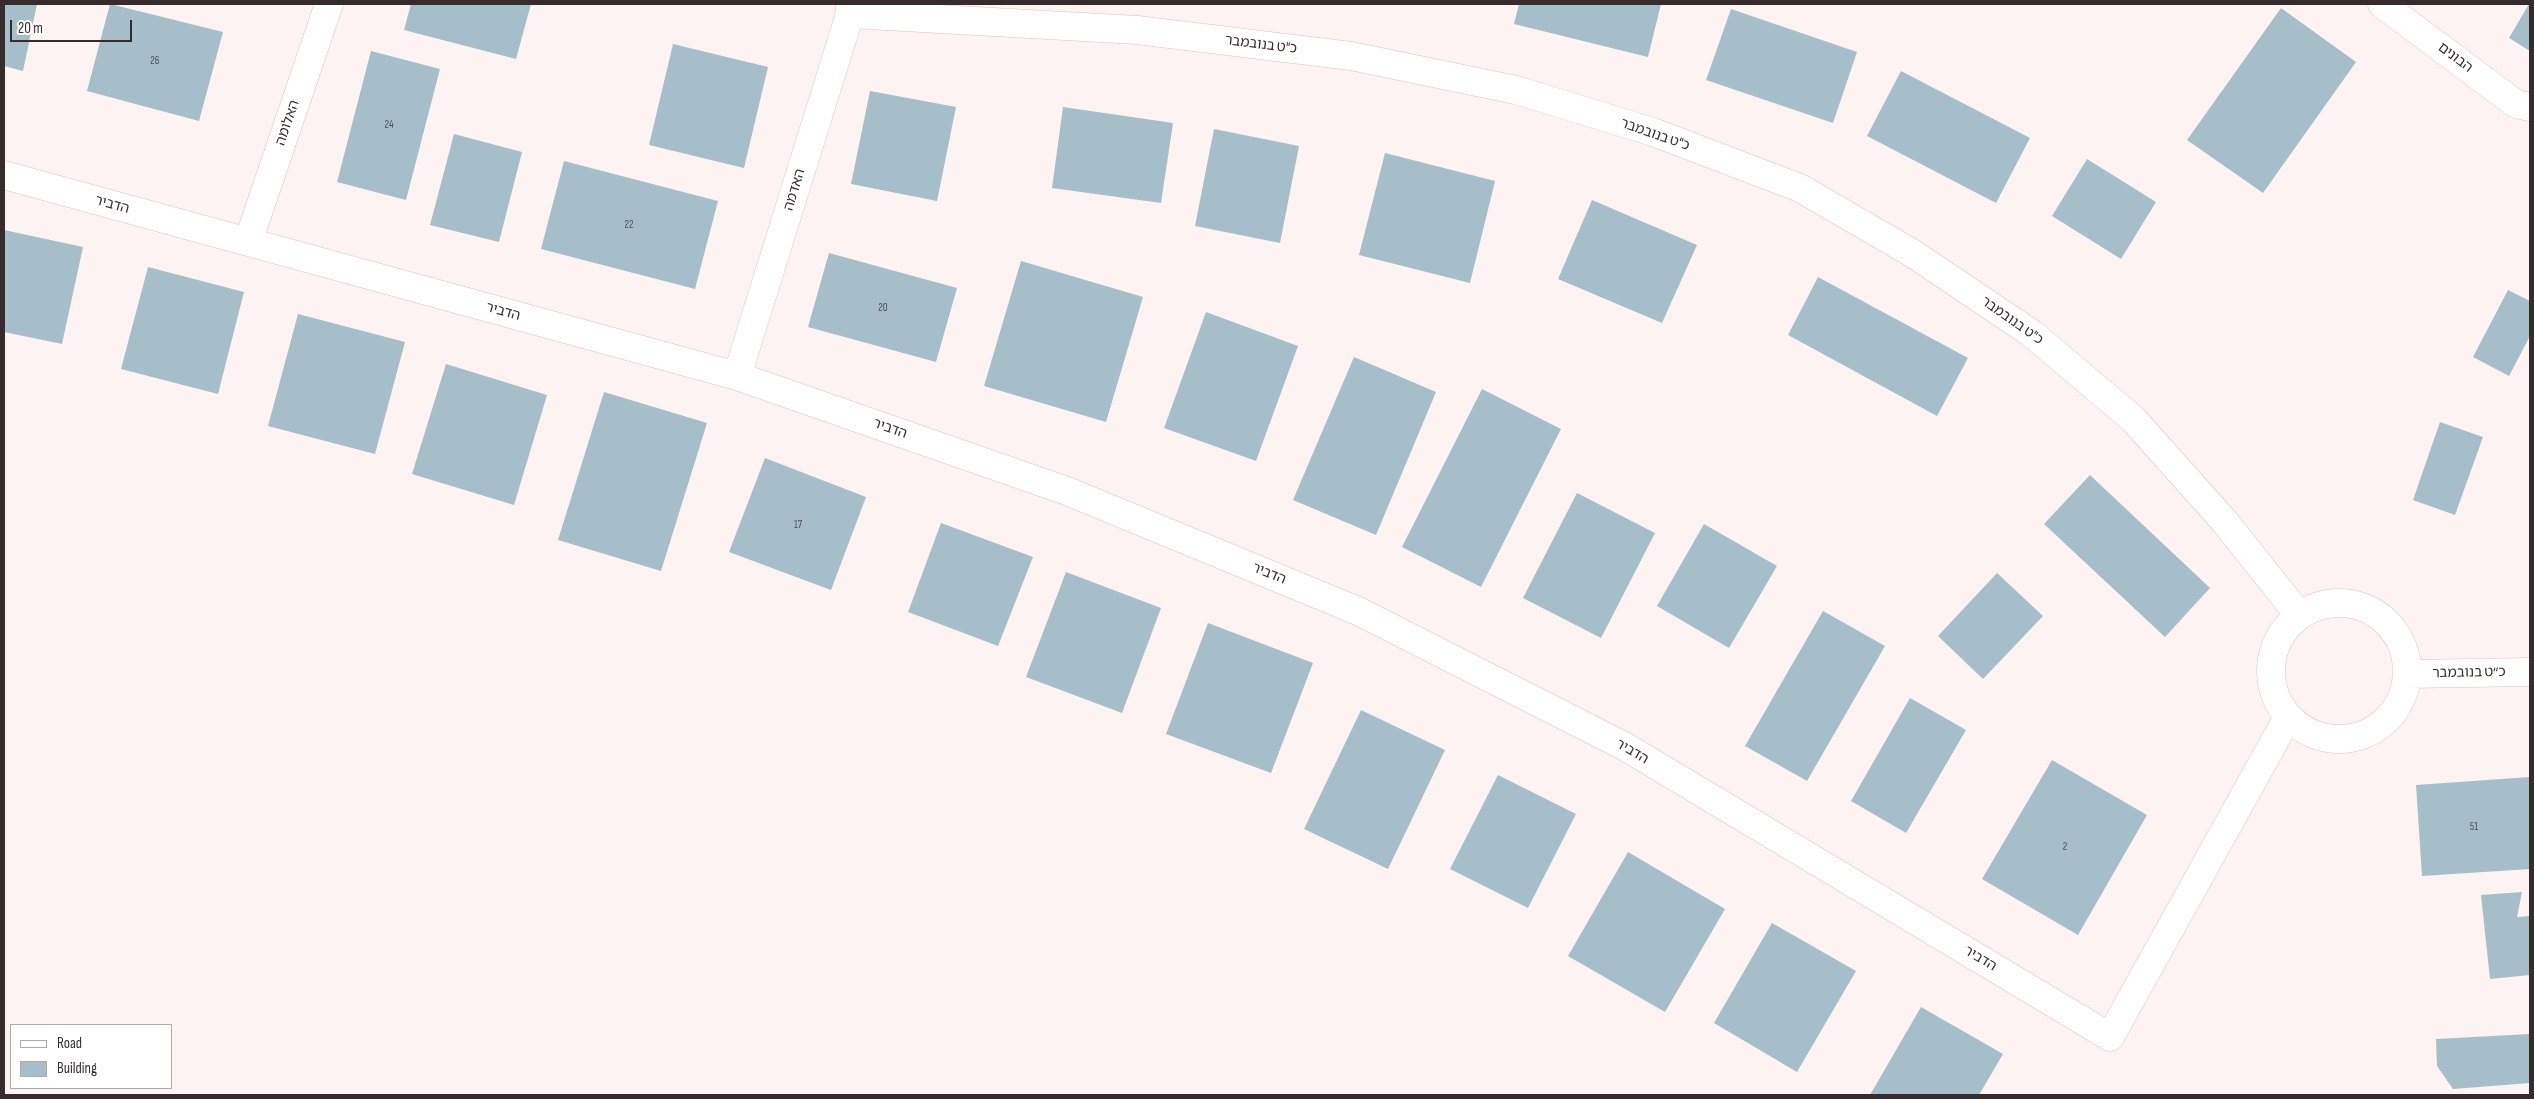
<!DOCTYPE html>
<html>
<head>
<meta charset="utf-8">
<style>
	body { margin:0 }
	#map { position:relative; width:2534px; height:1099px; overflow:hidden; background:#fef3f3; font-family:"Sofia Sans Condensed",sans-serif }
	canvas { display:block }
	.frame { position:absolute; inset:0; border:5px solid #372c2d; pointer-events:none }
	.legend { position:absolute; left:10px; top:1024px; width:162px; height:65px; box-sizing:border-box; background:#fff; border:1px solid #afabab; margin:0; padding:6px 9px; list-style:none; font-size:15px; color:#372c2d }
	.legend li { display:flex; align-items:center; gap:10px; height:25px }
	.legend b { width:25px; border:1px solid #afabab }
	.scale { position:absolute; left:10px; top:20px; width:122px; height:22px; box-sizing:border-box; border:2px solid #372c2d; border-top:0; padding-left:6px; font-size:15px; line-height:18px; white-space:nowrap; color:#372c2d; -webkit-text-stroke:4px #fff; paint-order:stroke }
</style>
</head>
<body>
<div id="map">
<canvas width="2534" height="1099"></canvas>
<div class="frame"></div>
<ul class="legend">
<li><b style="height:6px;background:#fff"></b>Road</li>
<li><b style="height:14px;background:#a5beca"></b>Building</li>
</ul>
<div class="scale">20 m</div>
</div>
<script>
const c = document.querySelector('canvas').getContext('2d');
c.lineJoin = 'round';
function fill(path, color) { c.fillStyle = color; c.fill(path, 'evenodd'); }
const toPath = rows => new Path2D(rows.map(r => 'M' + r).join(''));
function trace(path, color, width, dash) { c.strokeStyle = color; c.lineWidth = width; c.lineCap = dash ? 'butt' : 'round'; c.setLineDash(dash || []); c.stroke(path); }
function write(font, color, halo, rows, align = 'center') {
  c.font = font + ' "Sofia Sans Condensed","Noto Sans Hebrew",sans-serif'; c.lineWidth = 4.5; c.setLineDash([]); c.textBaseline = 'middle'; c.strokeStyle = halo; c.fillStyle = color; for (const [text, x, y, turn = 0] of rows) {
    c.save(); c.translate(x, y); c.rotate((+turn || 0) * Math.PI / 180); c.textAlign = isNaN(turn) ? turn : align; if (halo) c.strokeText(text, 0, 0); c.fillText(text, 0, 0); c.restore();
  }
}
const building = toPath([
	[4,4,37,4,23,71,4,66],
	[110,4,223,32,199,121,87,91],
	[411,4,531,4,516,59,404,30],
	[1519,4,1661,4,1648,57,1514,24],
	[2529,4,2530,4,2530,51,2509,38],
	[2281,8,2356,62,2263,193,2187,140],
	[1731,9,1857,52,1833,123,1706,80],
	[673,44,768,67,744,168,649,145],
	[371,51,440,69,406,200,337,182],
	[1901,71,2030,138,1996,203,1867,136],
	[870,91,956,107,937,201,851,184],
	[1063,107,1173,123,1161,203,1052,188],
	[1214,129,1299,146,1280,243,1195,226],
	[454,134,522,152,499,242,430,225],
	[1385,153,1495,181,1470,283,1359,255],
	[2087,159,2156,202,2121,259,2052,216],
	[564,161,718,201,695,289,541,249],
	[1592,200,1697,245,1662,323,1558,279],
	[4,230,83,247,62,344,4,332],
	[829,253,957,288,936,362,808,327],
	[1021,261,1143,297,1106,422,984,386],
	[148,267,244,292,218,394,121,369],
	[1818,277,1968,358,1937,416,1788,335],
	[2508,290,2530,301,2530,336,2509,376,2473,357],
	[1206,312,1298,346,1256,461,1164,428],
	[298,314,405,342,375,454,268,426],
	[1354,357,1436,392,1376,535,1293,500],
	[446,364,547,395,514,505,412,474],
	[1482,389,1561,429,1481,587,1402,547],
	[604,392,707,423,661,571,558,540],
	[2440,422,2483,437,2455,515,2413,500],
	[765,458,866,497,831,590,729,552],
	[2090,475,2210,588,2165,637,2044,524],
	[1577,493,1655,533,1601,638,1523,598],
	[941,523,1033,557,998,646,908,612],
	[1704,524,1777,566,1729,648,1657,606],
	[1066,572,1161,608,1122,713,1026,677],
	[1997,573,2043,616,1983,679,1938,636],
	[1823,611,1885,646,1807,781,1745,746],
	[1208,623,1313,663,1271,773,1166,734],
	[1910,698,1966,730,1906,833,1851,801],
	[1361,710,1445,750,1388,869,1304,829],
	[2052,760,2147,815,2078,935,1982,879],
	[1498,775,1576,814,1528,908,1450,869],
	[2530,777,2530,869,2422,876,2416,785],
	[1628,852,1725,909,1665,1012,1568,956],
	[2522,892,2517,917,2530,916,2530,975,2490,979,2481,895],
	[1772,923,1856,971,1797,1072,1714,1023],
	[1921,1007,2003,1054,1979,1095,1870,1095],
	[2530,1034,2530,1083,2453,1089,2437,1066,2436,1039]
]);
const minor = toPath([
	[2382,4,2516,104,2530,107],
	[850,14,1137,30,1351,56,1516,90,1653,132,1800,188,1912,253,2031,333,2133,419,2225,522,2299,615],
	[4,175,737,376,1067,491,1358,611,1624,746,2110,1037,2288,717],
	[248,242,329,4],
	[737,376,850,14,850,4],
	'2271 671a68 68 0 1 1 136 0a68 68 0 1 1-136 0Z',
	[2408,674,2530,672]
]);
const numberNames = [
	["26",155,61],
	["24",389,125],
	["22",629,225],
	["20",883,308],
	["17",798,525],
	["51",2474,827],
	["2",2065,847]
];
const streetNames = [
	["כ\"ט בנובמבר",1261,45,7],
	["הבונים",2455,58,37],
	["האלומה",288,123,-71],
	["כ\"ט בנובמבר",1655,135,19],
	["האדמה",795,190,-73],
	["הדביר",112,205,15],
	["הדביר",503,312,15],
	["כ\"ט בנובמבר",2012,321,35],
	["הדביר",890,429,19],
	["הדביר",1269,574,22],
	["כ״ט בנובמבר",2469,673,-1],
	["הדביר",1632,752,30],
	["הדביר",1980,959,31]
];
fill(building, '#a5beca');
trace(minor, '#dfc2c4', 29);
trace(minor, '#fff', 28);
write('11px', '#525054', null, numberNames);
write('14px', '#372c2d', '#fff', streetNames);
</script>
</body>
</html>
